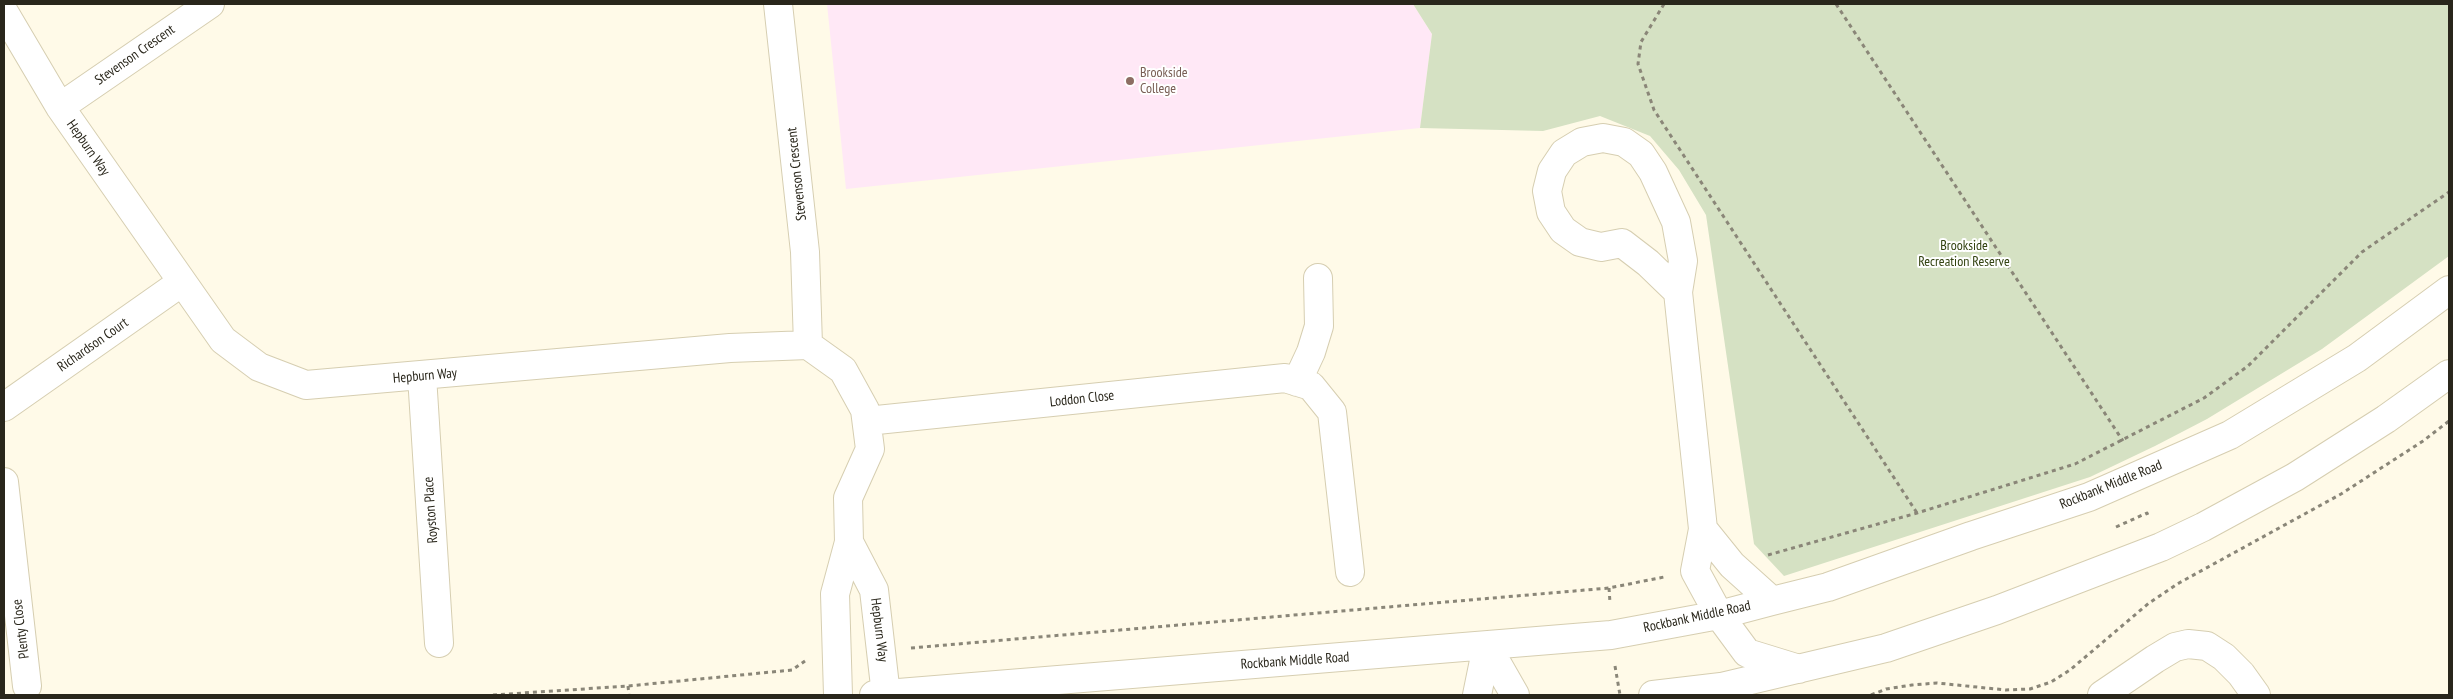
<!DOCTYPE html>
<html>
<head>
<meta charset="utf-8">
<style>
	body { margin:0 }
	#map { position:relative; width:2453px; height:699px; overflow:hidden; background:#fffae8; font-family:"PT Sans Narrow",sans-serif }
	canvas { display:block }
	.frame { position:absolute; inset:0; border:5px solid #29261b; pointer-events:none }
</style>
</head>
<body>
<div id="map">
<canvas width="2453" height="699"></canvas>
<div class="frame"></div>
</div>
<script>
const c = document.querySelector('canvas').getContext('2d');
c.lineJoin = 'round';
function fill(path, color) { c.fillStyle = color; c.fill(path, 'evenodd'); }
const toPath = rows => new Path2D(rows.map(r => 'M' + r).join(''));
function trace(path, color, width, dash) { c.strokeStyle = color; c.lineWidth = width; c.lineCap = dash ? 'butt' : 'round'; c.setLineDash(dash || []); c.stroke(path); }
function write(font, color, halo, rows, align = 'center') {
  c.font = font + ' "PT Sans Narrow",sans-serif'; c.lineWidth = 4; c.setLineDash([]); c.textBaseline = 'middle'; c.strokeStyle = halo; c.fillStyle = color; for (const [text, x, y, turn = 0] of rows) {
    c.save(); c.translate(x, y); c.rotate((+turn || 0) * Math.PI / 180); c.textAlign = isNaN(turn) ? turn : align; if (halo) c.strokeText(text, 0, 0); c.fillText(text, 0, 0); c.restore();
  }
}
const education = toPath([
	[827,4,1413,4,1432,34,1420,128,846,189]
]);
const green = toPath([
	[1413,4,2449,4,2449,256,2322,349,2207,419,2155,446,2090,477,1784,576,1754,544,1706,215,1679,170,1650,136,1600,116,1543,131,1420,128,1432,34]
]);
const path = toPath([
	[1664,4,1641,42,1638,64,1654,110,1917,513],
	[1836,4,2123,441],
	[2116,527,2147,513,2149,518],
	[1768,555,1917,513,2075,464,2204,398,2248,366,2362,252,2449,192],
	[1609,588,1610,603],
	[911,648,1609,588,1664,577],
	[1615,666,1620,695],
	[628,686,629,695],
	[493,695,628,686,792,670,805,661],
	[1871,695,1886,689,1912,685,1937,683,2006,690,2030,689,2051,682,2070,670,2149,603,2179,583,2341,494,2423,441,2449,421]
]);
const minor = toPath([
	[778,4,805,252,808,345],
	[4,12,60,107,223,340,259,367,306,385,730,348,808,345,843,370,865,410,870,449,848,498,849,542,835,594,838,695],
	[60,107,210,4],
	[1678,292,1648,263,1622,243,1601,247,1580,242,1563,230,1551,212,1547,191,1552,171,1564,153,1582,142,1603,138,1624,142,1641,154,1653,172,1676,222,1683,261,1678,292,1703,529,1695,571,1719,615,1747,653,1799,669],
	[422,376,439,643],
	[1297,382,1311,352,1319,326,1318,278],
	[4,407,182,282],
	[867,421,1285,378,1311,386,1332,412,1350,572],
	[4,482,27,686],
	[1703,529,1732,565,1772,601],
	[849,542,874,590,886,695],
	[1487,646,1515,695],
	[874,695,1611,635,1719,615,1772,601,1828,587,1971,536,2089,497,2230,435,2357,358,2449,290],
	[1477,695,1487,646],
	[1653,695,1721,687,1886,648,1997,610,2161,547,2203,527,2295,477,2386,419,2449,374],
	[2102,695,2155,659,2175,647,2188,644,2207,646,2224,657,2241,674,2256,695]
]);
const markers = [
	[1130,81,5,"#8d6e63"]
];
const streetNames = [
	["Stevenson Crescent",135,55,-35],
	["Hepburn Way",88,148,55],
	["Stevenson Crescent",797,174,-96],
	["Richardson Court",93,345,-35],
	["Hepburn Way",425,376,-5],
	["Loddon Close",1082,399,-6],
	["Rockbank Middle Road",2111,485,-22],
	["Royston Place",431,510,-94],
	["Rockbank Middle Road",1697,617,-12],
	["Plenty Close",21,629,-97],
	["Hepburn Way",879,630,83],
	["Rockbank Middle Road",1295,661,-4]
];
const educationNames = [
	["Brookside",1140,73],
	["College",1140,89]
];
const parkNames = [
	["Brookside",1964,246],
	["Recreation Reserve",1964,262]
];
fill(education, '#ffe8f6');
fill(green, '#d5e1c3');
trace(minor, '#d6ceb1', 30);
trace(path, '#8a8678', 3, [4, 4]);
trace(minor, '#fff', 28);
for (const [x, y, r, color] of markers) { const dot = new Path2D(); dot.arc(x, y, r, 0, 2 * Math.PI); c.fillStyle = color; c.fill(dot); trace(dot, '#fff', 2); }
write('14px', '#29261b', '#fff', streetNames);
write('14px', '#785e54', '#fff', educationNames, 'left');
write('14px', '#324210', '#fff', parkNames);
</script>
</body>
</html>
